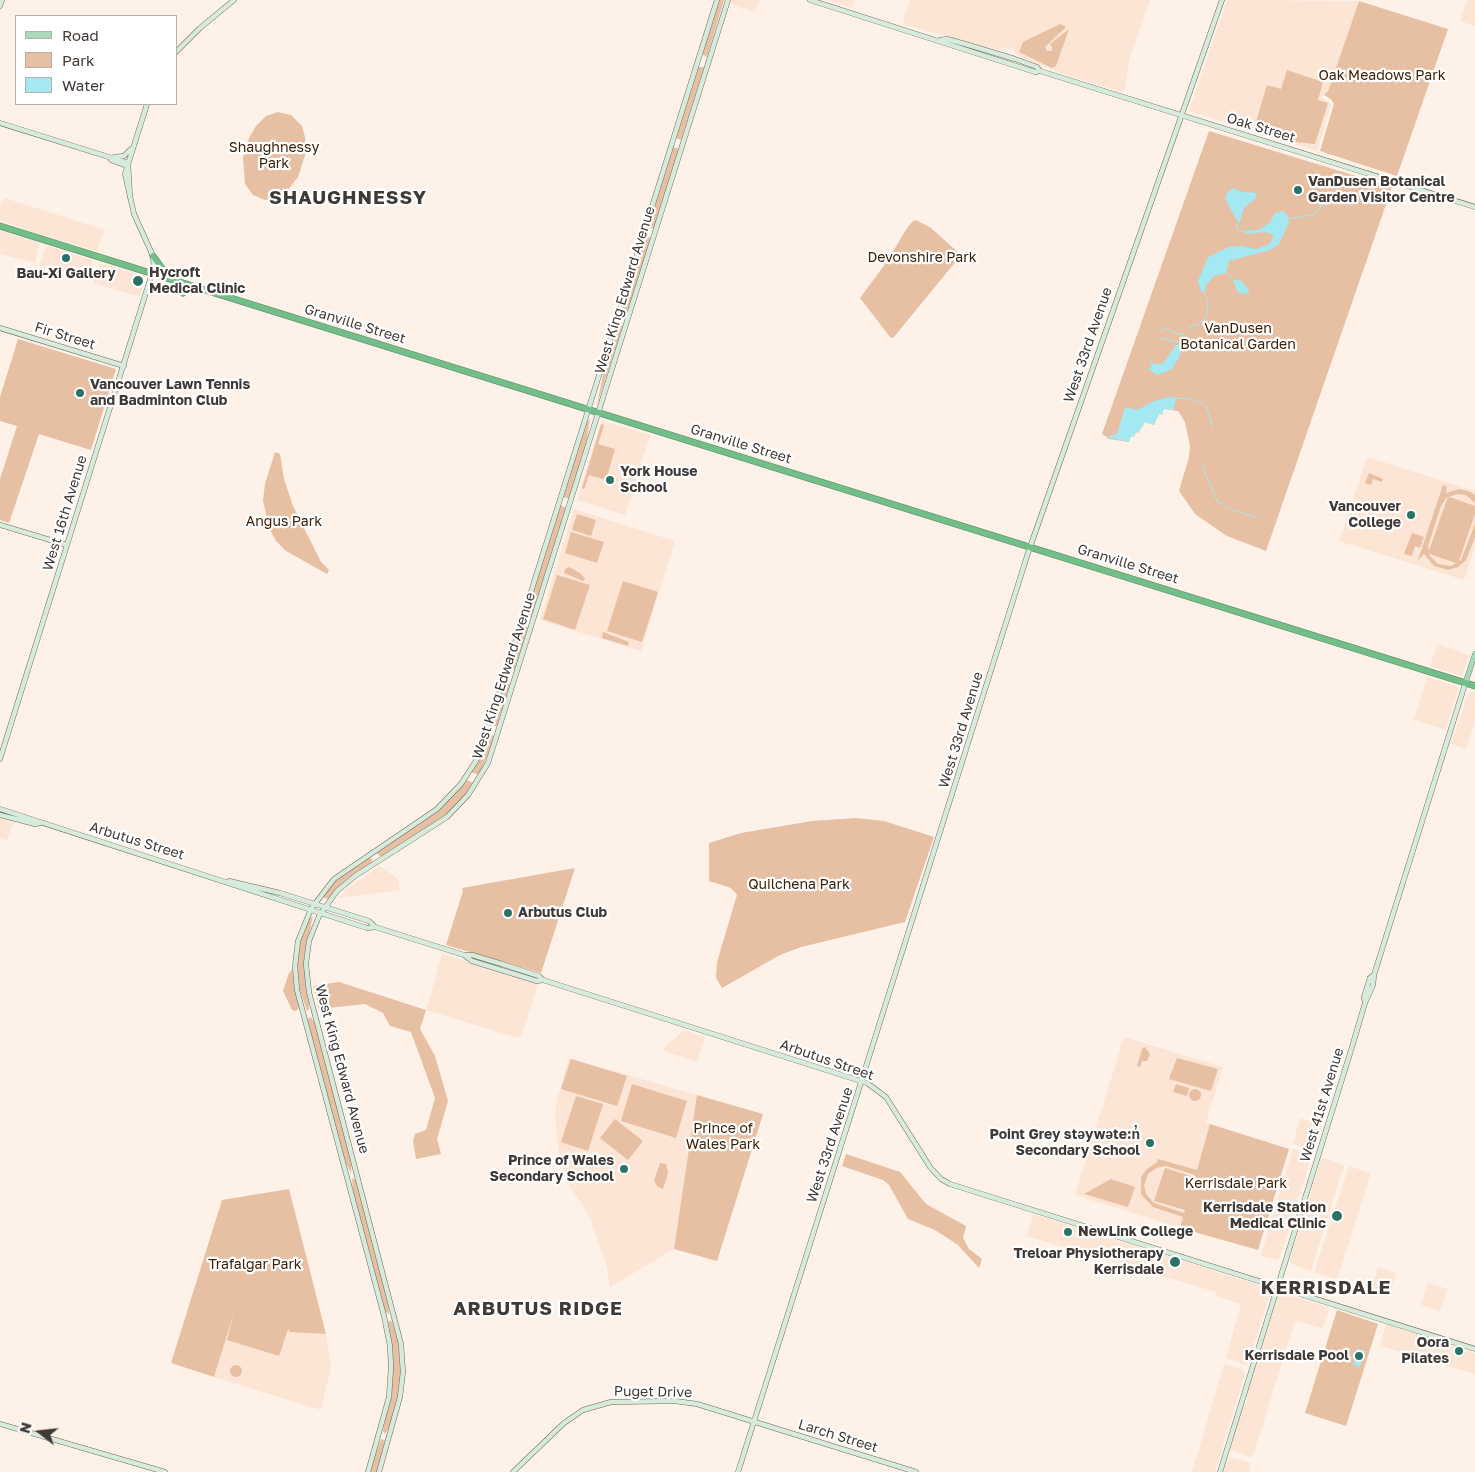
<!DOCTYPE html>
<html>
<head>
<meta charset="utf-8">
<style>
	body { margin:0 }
	#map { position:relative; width:1475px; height:1472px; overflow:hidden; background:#fef1e8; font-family:"Golos Text",sans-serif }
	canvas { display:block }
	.legend { position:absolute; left:15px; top:15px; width:162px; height:90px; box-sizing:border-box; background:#fff; border:1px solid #b3b0ae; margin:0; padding:6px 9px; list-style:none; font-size:15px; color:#403935 }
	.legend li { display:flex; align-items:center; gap:10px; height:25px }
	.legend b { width:25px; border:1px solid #b3b0ae }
	.north { position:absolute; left:15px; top:1407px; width:50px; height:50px; -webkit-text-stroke:4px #fff; paint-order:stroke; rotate:286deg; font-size:14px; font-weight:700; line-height:20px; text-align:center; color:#403935 }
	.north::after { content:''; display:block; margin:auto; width:18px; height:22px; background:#403935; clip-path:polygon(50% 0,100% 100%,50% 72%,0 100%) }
</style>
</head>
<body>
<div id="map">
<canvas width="1475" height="1472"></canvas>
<ul class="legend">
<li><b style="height:6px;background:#aad8b8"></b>Road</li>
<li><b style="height:14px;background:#e7bfa3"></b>Park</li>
<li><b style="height:14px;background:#a4e9f2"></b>Water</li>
</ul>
<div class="north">N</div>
</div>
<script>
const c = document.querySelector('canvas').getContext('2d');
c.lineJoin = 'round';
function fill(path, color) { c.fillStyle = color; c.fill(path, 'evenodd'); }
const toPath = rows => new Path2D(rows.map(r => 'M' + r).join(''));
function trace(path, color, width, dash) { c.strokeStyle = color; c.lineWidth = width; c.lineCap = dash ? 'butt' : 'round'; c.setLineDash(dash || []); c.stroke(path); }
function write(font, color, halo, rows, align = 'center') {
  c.font = font + ' "Golos Text",sans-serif'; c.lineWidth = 4.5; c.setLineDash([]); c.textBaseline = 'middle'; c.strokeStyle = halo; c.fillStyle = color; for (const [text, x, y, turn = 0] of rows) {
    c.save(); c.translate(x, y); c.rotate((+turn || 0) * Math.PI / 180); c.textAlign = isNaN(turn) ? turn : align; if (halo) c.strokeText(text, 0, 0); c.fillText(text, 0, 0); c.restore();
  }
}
const built = toPath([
	[731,0,759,0,755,12,732,5],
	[827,0,855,0,852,8],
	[910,0,1150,0,1129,60,1125,89,1122,92,1060,73,1016,55,1014,50,1005,47,998,50,905,25,903,21],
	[1227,0,1359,1,1328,90,1321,97,1331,104,1317,151,1189,111],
	[1467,0,1475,0,1475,26,1460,21],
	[5,198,104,230,97,251,36,233,0,220,0,204],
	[0,231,39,243,35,263,0,254],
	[48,246,92,260,88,280,39,266,45,248],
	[100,263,145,276,140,297,93,283],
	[602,421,650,435,625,515,577,500],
	[1367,457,1475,491,1475,547,1464,580,1339,541],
	[574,509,675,541,641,651,540,620],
	[1437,644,1470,655,1462,676,1430,666],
	[1427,677,1455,686,1458,689,1446,730,1414,720],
	[1471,692,1475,692,1475,722,1466,749,1451,744,1468,695],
	[0,817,14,820,7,841,0,838],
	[380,866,398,879,400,890,338,898,348,888],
	[442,954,538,984,521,1037,518,1038,426,1010],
	[684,1030,705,1037,697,1062,662,1050],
	[1124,1037,1223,1067,1206,1122,1210,1124,1180,1228,1075,1195],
	[569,1058,697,1095,674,1249,610,1287,607,1267,590,1217,567,1182,559,1156,555,1118,557,1100],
	[1300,1118,1322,1125,1314,1149,1293,1144],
	[1293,1149,1312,1155,1279,1259,1277,1260,1261,1256],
	[1324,1158,1344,1165,1343,1168,1311,1271,1292,1264,1290,1260,1321,1160],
	[1349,1166,1370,1173,1370,1176,1338,1277,1335,1279,1314,1272],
	[1033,1214,1271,1289,1248,1364,1245,1365,1226,1358,1241,1304,1216,1296,1216,1292,1027,1236],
	[1378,1267,1396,1273,1389,1295,1371,1290],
	[1428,1283,1448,1289,1440,1311,1421,1305],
	[1279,1292,1328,1307,1329,1309,1323,1328,1295,1321,1253,1456,1250,1457,1230,1449,1243,1406,1247,1403,1247,1394],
	[234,1311,288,1328,290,1332,326,1334,331,1367,321,1410,214,1377],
	[1386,1324,1475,1353,1475,1374,1380,1346],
	[1224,1364,1243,1370,1245,1374,1215,1472,1192,1472],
	[1229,1457,1249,1462,1251,1466,1249,1472,1223,1472]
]);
const green = toPath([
	[719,0,724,0,707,57,702,54],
	[1359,1,1448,29,1397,176,1320,151,1334,104,1331,99,1324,95,1328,91],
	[1060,24,1066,27,1045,47,1047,51,1052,51,1052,47,1050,44,1069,29,1056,66,1052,68,1019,52,1023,42],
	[698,67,704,67,681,140,676,138],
	[1287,70,1323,82,1318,100,1328,103,1315,144,1295,142,1255,125,1267,85,1281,89],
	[278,112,291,115,302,126,305,137,305,155,298,177,287,191,278,198,265,200,253,195,245,184,243,157,249,138,256,126,266,116],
	[1209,131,1392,187,1266,551,1227,536,1195,514,1179,491,1189,457,1190,446,1185,422,1178,411,1164,409,1162,415,1159,414,1154,425,1145,422,1138,433,1136,432,1134,437,1131,436,1129,442,1109,439,1102,434],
	[673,147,679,149,654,229,648,226],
	[916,220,931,228,961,255,894,337,891,338,860,298,886,263,907,228,913,221],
	[646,236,651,238,626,318,621,314],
	[618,324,623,326,597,405,605,364],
	[18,339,116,369,91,450,39,434,9,523,0,520,0,479,17,426,0,421,0,397],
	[590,418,585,453,570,499,563,497,585,424],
	[601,424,604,425,598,444,615,449,606,480,589,475,584,489,582,488],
	[275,452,280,454,284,479,293,506,321,562,329,570,327,574,286,551,276,541,269,528,263,500,265,484],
	[1369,473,1383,479,1382,482,1373,479,1371,485,1365,483],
	[1443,485,1447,487,1446,493,1459,489,1468,491,1475,495,1475,503,1466,495,1457,494,1446,498,1441,506,1428,546,1430,556,1438,564,1451,566,1461,560,1475,524,1475,537,1466,560,1458,567,1448,570,1434,566,1424,554,1418,560],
	[1450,497,1475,506,1475,514,1459,561,1456,563,1430,554,1429,551,1447,499],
	[560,505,567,508,533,619,525,616],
	[577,514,596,520,591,536,572,530],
	[571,532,604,542,597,563,565,553],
	[1412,533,1424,537,1420,548,1415,546,1412,556,1404,554],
	[569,567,580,573,585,579,583,581,564,573,565,569],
	[557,575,590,585,575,630,543,619],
	[623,581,658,592,642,642,607,631],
	[522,625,530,628,517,671,509,668],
	[603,632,629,642,628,646,602,638],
	[504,682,512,685,499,727,491,725],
	[488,735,496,736,479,775,471,772],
	[466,780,474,783,458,804,436,823,381,857,375,852,438,811],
	[856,818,884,821,934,837,905,922,801,947,780,955,722,988,716,978,717,962,737,895,731,888,709,881,709,843,741,833,812,821],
	[368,857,372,859,372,863,348,878,328,899,322,897,337,880],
	[575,868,541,973,446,945,463,891,462,888],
	[313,916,304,958,309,997,309,1010,307,1011,299,987,297,966,300,941,308,919],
	[293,969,300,1007,296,1011,292,1010,283,991,289,973],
	[339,982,426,1010,420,1029,435,1056,448,1101,437,1139,441,1154,416,1159,413,1141,415,1134,426,1130,435,1098,411,1032,390,1026,383,1013,365,1004,319,1009,313,986],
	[311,1017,316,1025,352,1160,351,1173,343,1158,307,1019],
	[1145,1047,1150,1054,1147,1061,1142,1061,1140,1067,1137,1066,1142,1049],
	[1177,1058,1218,1069,1211,1091,1169,1079],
	[571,1059,627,1076,617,1106,561,1089],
	[632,1084,687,1101,676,1138,621,1121],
	[1176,1084,1189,1088,1187,1096,1173,1092],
	'1189 1095a6 6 0 1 1 12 0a6 6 0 1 1-12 0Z',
	[697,1095,763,1114,717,1261,674,1249],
	[576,1096,603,1104,588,1151,561,1142],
	[615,1119,643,1141,628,1160,600,1138],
	[1210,1124,1289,1149,1258,1250,1180,1228,1183,1217,1153,1207,1141,1194,1141,1177,1147,1169,1157,1162,1158,1159,1197,1170],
	[1166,1166,1195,1175,1194,1177,1165,1168,1154,1201,1185,1210,1184,1213,1154,1203,1146,1194,1144,1185,1148,1174,1156,1168],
	[846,1154,900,1172,926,1204,966,1226,963,1238,969,1249,982,1259,979,1268,958,1245,935,1230,908,1219,889,1185,883,1180,842,1166],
	[660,1163,666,1164,668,1173,663,1189,658,1187,654,1181],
	[352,1178,356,1180,359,1188,388,1300,389,1314,386,1312,380,1297,353,1193],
	[1111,1179,1135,1187,1128,1207,1084,1194],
	[289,1189,326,1334,290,1332,288,1329,279,1356,227,1340,234,1312,214,1377,171,1363,222,1200],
	[1337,1310,1378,1324,1346,1426,1305,1413],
	[391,1320,398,1338,401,1374,399,1394,391,1425,385,1434,383,1431,393,1372,388,1322],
	'230 1371a6 6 0 1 1 12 0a6 6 0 1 1-12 0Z',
	[381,1439,385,1440,377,1472,369,1472]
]);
const water = toPath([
	[1233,188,1243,192,1257,193,1255,199,1244,208,1239,224,1225,199,1227,193],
	[1283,211,1288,216,1289,222,1279,244,1270,250,1229,261,1226,273,1214,276,1205,287,1205,292,1201,291,1198,281,1208,257,1229,247,1241,246,1256,249,1268,245,1274,237,1272,234,1264,232,1248,234,1241,231,1259,230,1270,222,1275,213],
	[1233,280,1240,280,1248,288,1249,294,1238,293],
	[1183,344,1179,358,1171,370,1157,375,1148,369,1152,367,1150,361,1155,364,1163,364,1176,345],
	[1169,397,1176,398,1173,410,1164,409,1162,415,1159,414,1154,425,1145,422,1138,433,1136,432,1134,437,1131,436,1129,442,1107,437,1117,434,1125,407,1137,410,1154,401],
	[1357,1348,1365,1351,1360,1367,1353,1365]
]);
const stream = toPath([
	[1289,219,1316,214,1321,206,1333,201],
	[1237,224,1237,229,1241,231],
	[1226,273,1234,280],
	[1189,327,1199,324,1206,318,1208,303,1204,292],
	[1161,331,1165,328,1181,335,1184,333],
	[1159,338,1178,342],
	[1176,398,1191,399,1203,404],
	[1206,406,1213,427],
	[1202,465,1217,501],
	[1218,502,1230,509],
	[1233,510,1258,518]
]);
const secondary = toPath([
	[810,0,1035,72,1040,71,1475,207],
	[0,6,2,0],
	[940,40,947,39,965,44,1015,59,1037,67,1040,71],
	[176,52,200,28,234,0],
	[0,123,128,163],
	[114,157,124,156,131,149],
	[111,160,127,166],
	[128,163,130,197],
	[0,328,124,366],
	[0,525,67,545],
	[0,759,154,267,153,256,134,214,125,174,147,104],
	[0,809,367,928,375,927,464,955,472,955,502,964,539,976,543,980,867,1083,886,1097,930,1167,941,1179,950,1184,1475,1349],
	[0,815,35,824,40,823],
	[229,881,280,893,369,921,375,927],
	[464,955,472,961,537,981,543,980],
	[1365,1003,1373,985,1374,975],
	[0,1424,165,1472],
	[368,1472,389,1397,391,1367,390,1346,384,1316,297,990,295,966,298,941,311,909,334,879,437,809,461,784,476,761,486,735,717,0],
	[379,1472,400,1397,403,1372,401,1344,309,992,306,964,309,941,319,916,337,891,355,876,447,817,468,795,488,763,728,0],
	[513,1472,564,1423,583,1410,611,1402,675,1401,697,1404,916,1472],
	[738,1472,1028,553,1222,0],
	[1220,1472,1352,1047,1365,1003,1364,997,1370,978,1374,975,1465,684]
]);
const primary = toPath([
	[1465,684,1475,654]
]);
const highway = toPath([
	[0,226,1475,686],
	[153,256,169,278],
	[183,293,189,285]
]);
const markers = [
	[1298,190,5,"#2a7168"],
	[66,258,5,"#2a7168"],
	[138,281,6,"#2a7168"],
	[80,393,5,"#2a7168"],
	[610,480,5,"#2a7168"],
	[1411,515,5,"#2a7168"],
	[508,913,5,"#2a7168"],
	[1150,1143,5,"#2a7168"],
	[624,1169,5,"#2a7168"],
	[1337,1216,6,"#2a7168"],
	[1068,1232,5,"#2a7168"],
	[1175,1262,6,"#2a7168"],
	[1459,1351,5,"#2a7168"],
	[1359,1356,5,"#2a7168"]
];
const parkNames = [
	["Oak Meadows Park",1382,76],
	["Shaughnessy",274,148],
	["Park",274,164],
	["Devonshire Park",922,258],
	["VanDusen",1238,329],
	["Botanical Garden",1238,345],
	["Angus Park",284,522],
	["Quilchena Park",799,885],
	["Prince of",723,1129],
	["Wales Park",723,1145],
	["Kerrisdale Park",1236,1184],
	["Trafalgar Park",255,1265]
];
const streetNames = [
	["Oak Street",1261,128,17],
	["West King Edward Avenue",625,290,-73],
	["Granville Street",355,324,17],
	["Fir Street",65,336,17],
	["West 33rd Avenue",1088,345,-71],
	["Granville Street",741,444,17],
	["West 16th Avenue",65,513,-73],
	["Granville Street",1128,564,17],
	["West King Edward Avenue",504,676,-72],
	["West 33rd Avenue",961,730,-73],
	["Arbutus Street",137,841,17],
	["Arbutus Street",827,1060,19],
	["West King Edward Avenue",342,1069,75],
	["West 41st Avenue",1322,1105,-73],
	["West 33rd Avenue",830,1145,-72],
	["Puget Drive",653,1392,1],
	["Larch Street",838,1436,17]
];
const poiNames = [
	["VanDusen Botanical",1308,182,"left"],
	["Garden Visitor Centre",1308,198,"left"],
	["Hycroft",149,273,"left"],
	["Medical Clinic",149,289,"left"],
	["Bau-Xi Gallery",66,274,"center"],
	["Vancouver Lawn Tennis",90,385,"left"],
	["and Badminton Club",90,401,"left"],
	["York House",620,472,"left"],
	["School",620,488,"left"],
	["Vancouver",1401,507],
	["College",1401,523],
	["Arbutus Club",518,913,"left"],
	["Point Grey stəywəte:n̓",1140,1135],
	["Secondary School",1140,1151],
	["Prince of Wales",614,1161],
	["Secondary School",614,1177],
	["Kerrisdale Station",1326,1208],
	["Medical Clinic",1326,1224],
	["NewLink College",1078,1232,"left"],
	["Treloar Physiotherapy",1164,1254],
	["Kerrisdale",1164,1270],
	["Oora",1449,1343],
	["Pilates",1449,1359],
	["Kerrisdale Pool",1349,1356]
];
const districtNames = [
	["SHAUGHNESSY",348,198],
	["KERRISDALE",1326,1288],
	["ARBUTUS RIDGE",538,1309]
];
fill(built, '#fce5d5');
fill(green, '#e7bfa3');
fill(water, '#a4e9f2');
trace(stream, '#a4e9f2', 1);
trace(secondary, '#73655b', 5.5);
trace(primary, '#608f6c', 5.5);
trace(highway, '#608f6c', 7);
trace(secondary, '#d5ecdc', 4.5);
trace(primary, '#aad8b8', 4.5);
trace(highway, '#72be89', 5.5);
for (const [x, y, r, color] of markers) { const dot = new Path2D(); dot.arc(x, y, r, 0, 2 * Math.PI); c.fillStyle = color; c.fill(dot); trace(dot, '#fff', 2); }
write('14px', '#402107', '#fff', parkNames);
write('14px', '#403935', '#fff', streetNames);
write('bold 14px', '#403935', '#fff', poiNames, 'right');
c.letterSpacing = '1px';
write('bold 19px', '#403935', '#fff', districtNames);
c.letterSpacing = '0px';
</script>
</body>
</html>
